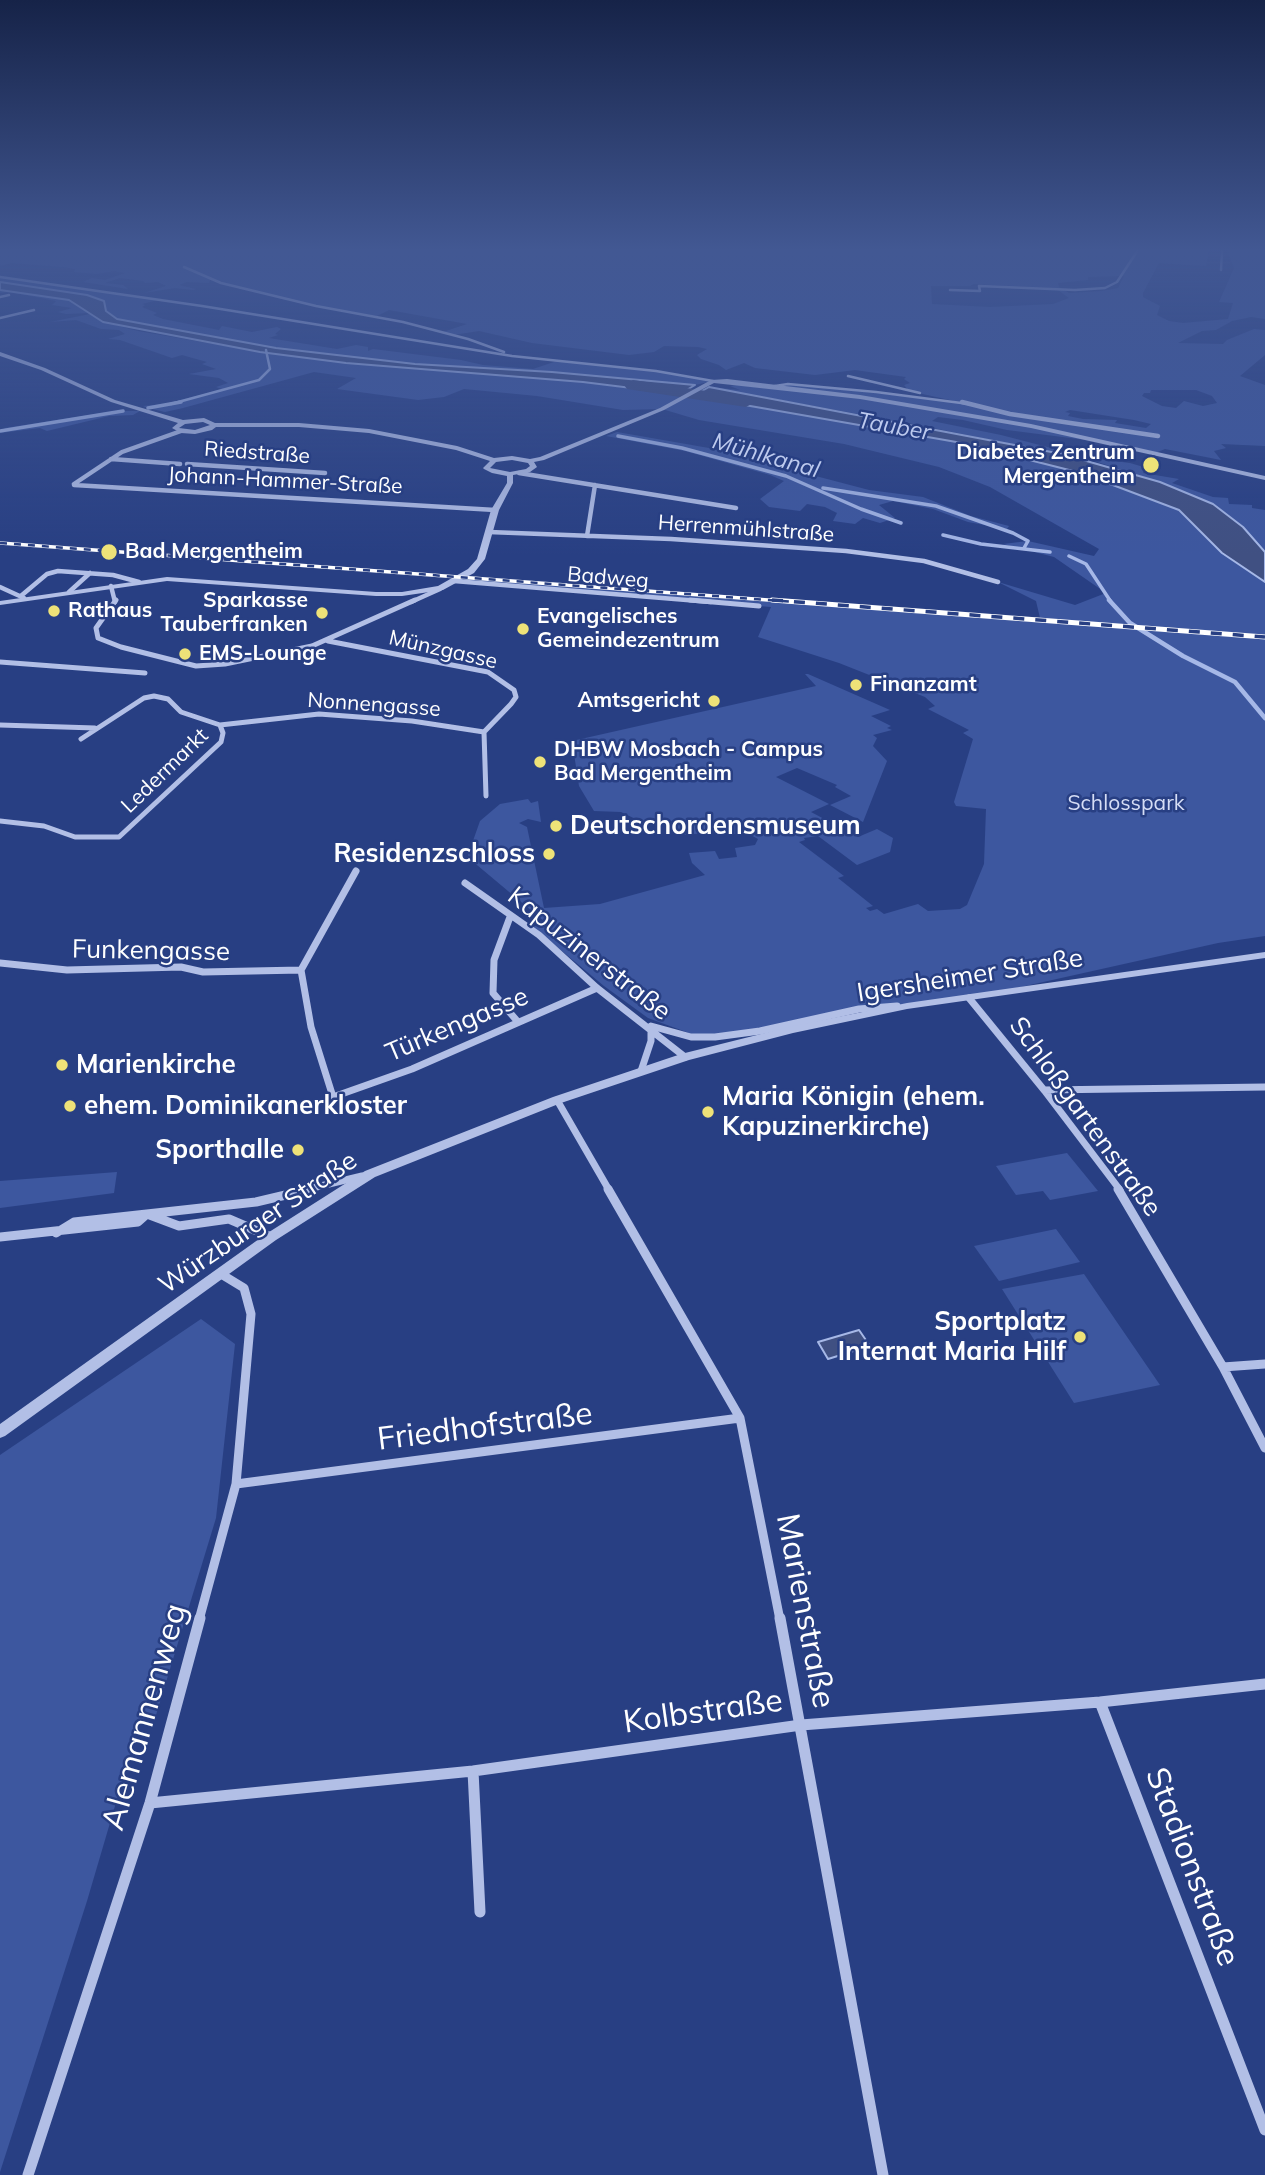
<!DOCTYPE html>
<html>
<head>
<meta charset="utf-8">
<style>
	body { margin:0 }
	canvas { display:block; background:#283f83 }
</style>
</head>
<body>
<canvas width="1265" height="2175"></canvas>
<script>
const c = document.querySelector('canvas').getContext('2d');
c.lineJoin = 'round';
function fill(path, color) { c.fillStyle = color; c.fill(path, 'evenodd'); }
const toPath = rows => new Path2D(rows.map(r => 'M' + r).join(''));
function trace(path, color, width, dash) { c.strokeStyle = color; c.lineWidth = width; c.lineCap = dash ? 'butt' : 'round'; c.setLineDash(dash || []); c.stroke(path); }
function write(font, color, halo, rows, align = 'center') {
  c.font = font + ' Mulish,sans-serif'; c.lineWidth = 5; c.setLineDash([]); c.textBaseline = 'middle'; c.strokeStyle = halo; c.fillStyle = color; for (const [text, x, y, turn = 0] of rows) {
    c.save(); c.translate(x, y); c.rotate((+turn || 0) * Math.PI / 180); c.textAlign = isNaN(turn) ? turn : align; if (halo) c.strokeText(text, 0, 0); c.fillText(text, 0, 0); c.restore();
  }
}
const green = toPath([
	[0,250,1209,250,1206,266,1159,263,1143,293,1143,297,1160,306,1157,315,1169,321,1183,323,1228,319,1233,303,1219,302,1234,268,1227,250,1265,250,1265,319,1251,317,1232,321,1216,330,1202,331,1178,343,1223,344,1227,340,1254,329,1265,330,1265,355,1240,376,1265,385,1265,446,1221,444,1226,448,1214,451,1221,460,1165,449,1155,453,1102,442,1007,430,963,420,938,417,932,421,1001,435,1090,458,1130,463,1147,468,1143,473,1179,479,1172,483,1213,497,1228,498,1229,504,1252,505,1252,508,1265,510,1265,552,1227,514,1160,482,1091,460,913,424,709,387,740,390,730,386,737,385,774,389,788,384,959,402,909,391,904,385,910,383,904,379,906,377,855,370,815,375,755,368,744,363,726,370,719,365,701,359,697,355,707,349,698,347,664,346,654,352,629,355,532,343,479,331,453,335,443,332,467,324,389,310,377,316,316,306,210,280,209,283,187,282,179,285,196,289,193,290,175,288,144,293,166,286,158,282,145,283,143,281,120,278,105,283,123,285,128,289,83,282,92,278,105,280,125,273,114,271,97,274,74,272,75,269,63,267,11,263,0,266],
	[1124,276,1118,288,1102,291,1069,293,1059,287,1058,283,1088,280,1088,277],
	[974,284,1055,288,1069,298,1053,304,990,307,932,304,931,286,970,286],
	[1151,390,1196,390,1212,396,1217,403,1203,406,1184,401,1176,408,1162,406,1142,396,1144,393,1150,393],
	[1070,410,1134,420,1151,424,1146,428,1115,423,1117,420,1083,419,1068,416,1070,413,1065,412],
	[0,277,158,300,142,304,145,305,142,307,157,313,153,315,163,319,219,330,222,326,252,332,277,327,281,329,275,334,278,335,269,338,337,349,356,345,368,347,368,351,373,349,461,360,483,365,533,369,557,361,656,371,713,381,695,385,552,372,415,364,276,348,117,319,87,295,0,282],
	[0,290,69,300,88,313,66,314,58,312,72,308,52,305,56,301,10,292,0,293],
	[90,314,103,322,138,331,260,352,346,363,583,382,795,413,962,443,1055,464,1179,510,1222,553,1265,582,1265,936,1218,943,976,997,859,1009,760,1031,691,1037,689,1033,648,1018,604,986,533,927,545,922,471,860,468,855,480,821,500,804,528,799,531,803,538,801,541,822,528,819,519,823,527,827,544,908,600,904,705,875,692,863,689,853,715,851,719,859,737,857,735,848,755,845,758,839,749,834,731,834,727,825,708,827,706,833,682,835,683,831,673,826,677,824,663,818,648,825,621,812,594,811,579,786,572,741,816,686,805,674,808,674,890,710,871,716,891,726,887,728,892,730,873,735,877,738,873,746,887,761,863,822,830,805,851,796,835,787,837,785,797,768,776,777,829,804,811,812,858,837,877,829,893,838,890,852,857,865,818,836,804,838,805,840,799,842,844,876,838,878,873,906,866,908,870,911,877,909,884,914,918,904,928,911,960,909,967,905,984,864,986,809,956,806,954,802,973,739,963,733,969,730,928,709,935,706,925,697,839,663,758,637,771,607,454,581,463,576,1040,618,1036,601,998,582,1075,605,1106,593,1054,557,1003,544,1028,541,1094,556,1099,549,990,487,939,467,844,444,699,420,662,409,623,410,537,396,464,389,444,397,418,400,337,389,356,378,314,372,183,408,165,412,148,408,143,406,164,404,208,393,222,389,216,387,228,383,219,378,189,374,216,369,202,364,207,362,182,355,172,358,120,340,108,339,125,334,119,330,101,329,76,320,50,322],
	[115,411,140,411,133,415,109,416,47,431,40,428,0,433,5,428],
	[617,432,709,448,869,490,923,497,971,516,1009,526,1007,529,968,522,933,509,893,501,879,505,895,518,880,523,863,518,855,524,833,521,837,513,825,507,807,504,800,511,769,507,760,499,784,481,770,475,685,451,606,436],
	[1067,1153,1098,1191,1050,1200,1043,1191,1016,1195,996,1166],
	[117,1172,114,1193,0,1208,0,1181],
	[1056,1229,1080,1262,999,1281,974,1246],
	[1084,1274,1160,1385,1074,1403,1002,1289],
	[201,1319,235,1344,216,1518,156,1715,140,1721,87,1901,0,2172,0,1455]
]);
const water = toPath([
	[0,282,87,295,104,301,106,311,117,319,276,348,415,364,552,372,695,385,680,394,583,382,346,363,260,352,103,322,69,300,0,290,0,282],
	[709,387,1062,454,1160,482,1213,504,1243,527,1265,552,1265,582,1222,553,1179,510,1081,473,962,443,693,396,709,387],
	[859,1330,870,1346,828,1359,818,1342,859,1330]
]);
const streamFar2 = toPath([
	[171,404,259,380,270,369,266,350]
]);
const streamFar1 = toPath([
	[148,408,181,402],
	[0,431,123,411],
	[618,436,682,448,786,476,861,509,901,523],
	[823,488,936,506,1013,533,1028,541,1024,548],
	[943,535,981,544,1050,552],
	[1069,556,1086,564,1111,602]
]);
const stream = toPath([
	[1109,600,1130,623,1183,656,1235,682,1265,718]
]);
const river = toPath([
	[633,380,746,397,755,402,746,407,627,389,624,385,633,380]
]);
const minorFar5 = toPath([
	[184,267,221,283,316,306,403,322,468,339,504,352],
	[1221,270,1222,250],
	[0,277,202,306,512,356,656,371,713,381],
	[950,290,980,291,979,286,1075,290,1105,288,1117,282,1138,250],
	[0,297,9,295],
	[0,318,34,310],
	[848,376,920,393],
	[775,386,788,384,876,392,969,404]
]);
const minorFar4 = toPath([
	[962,402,1010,414,1158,436],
	[111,459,180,464],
	[187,464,325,473],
	[519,473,736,508],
	[74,484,122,452,181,431],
	[74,485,495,510],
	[489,532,671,539,846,551,924,561,998,582],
	[587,536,595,485],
	[454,581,711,602],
	[111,586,115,602],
	[0,587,24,598],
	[69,592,90,573],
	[22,595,47,574,58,571,113,575,139,582],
	[411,602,440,589]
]);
const minorFar3 = toPath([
	[116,600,96,628,98,638,121,647,196,666,225,664,312,646,415,600],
	[690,600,759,606],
	[328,641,488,672,514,690,516,697,511,704,484,732,486,796],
	[0,662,145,673],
	[0,725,95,728],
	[81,739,144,698,154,696,168,699,181,712,220,725,319,714,412,721,484,732],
	[0,821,44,826,75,837,119,837,221,742,223,733,220,725]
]);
const minorFar2 = toPath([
	[356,871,301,970,311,1027,333,1097,412,1069,597,988],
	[465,883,539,935,597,988,685,1057],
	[510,917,494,960,493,993,518,1022],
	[0,963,67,970,181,967,203,972,301,970],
	[969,998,1044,1090,1120,1190],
	[651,1026,691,1037,715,1037,760,1031,859,1009,897,1006],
	[641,1071,651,1041,651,1030],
	[1044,1090,1265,1087],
	[557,1100,609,1190],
	[304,1190,362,1176]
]);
const minorFar1 = toPath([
	[608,1189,740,1418,780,1620],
	[1118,1189,1223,1367,1265,1448],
	[56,1233,74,1222,256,1202,311,1189],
	[0,1237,138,1222,147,1214,179,1226,229,1219,271,1237],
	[1223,1367,1265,1364],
	[236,1484,740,1418],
	[199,1620,236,1484,251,1314,244,1288,221,1274]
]);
const minor = toPath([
	[780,1618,883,2175],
	[1100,1702,1265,2130],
	[473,1771,480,1912],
	[150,1803,473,1771,801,1725,1100,1702,1265,1684],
	[28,2175,150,1803,200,1618]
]);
const tertiary = toPath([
	[0,352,45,368,115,400,183,420,204,418,215,423,299,423,369,429,457,446,494,458,512,456,530,459,540,457,660,408,711,380,727,379,860,395,1031,424,1265,476,1265,480,1031,428,860,399,714,383,664,410,544,460,534,462,537,467,530,472,513,475,513,483,499,510,485,559,474,573,443,590,402,596,376,596,167,581,0,605,0,601,167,577,376,592,402,592,438,586,468,569,477,559,491,510,507,483,507,476,492,473,484,469,483,468,490,461,456,450,369,433,299,427,216,427,212,430,195,434,181,433,172,428,178,423,111,402,41,370,0,356,0,352],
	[203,422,210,425,195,430,179,428,185,424,203,422],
	[512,460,528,463,530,466,526,469,510,472,490,468,496,462,512,460],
	[1265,952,1265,958,907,1009,793,1033,689,1060,561,1103,375,1177,276,1240,5,1436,0,1438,0,1424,266,1234,365,1171,553,1097,681,1054,793,1026,907,1003,1265,952]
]);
const railFar1 = toPath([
	[0,543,795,602]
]);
const rail = toPath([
	[772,600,1265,637]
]);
const markers = [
	[1151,465,9,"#eee278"],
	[109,552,9,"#eee278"],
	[54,611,7,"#eee278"],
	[322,613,7,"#eee278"],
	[523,629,7,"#eee278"],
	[185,654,7,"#eee278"],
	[856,685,7,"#eee278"],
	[714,701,7,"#eee278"],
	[540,762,7,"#eee278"],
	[556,826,7,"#eee278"],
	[549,854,7,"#eee278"],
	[62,1065,7,"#eee278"],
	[70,1106,7,"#eee278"],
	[708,1112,7,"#eee278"],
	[298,1150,7,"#eee278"],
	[1080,1337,7,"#eee278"]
];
const farStreetnames = [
	["Riedstraße",257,453,4],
	["Johann-Hammer-Straße",285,481,3],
	["Herrenmühlstraße",746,529,4],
	["Badweg",608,578,5],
	["Münzgasse",443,650,13],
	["Nonnengasse",374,705,4],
	["Ledermarkt",165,771,-44]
];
const farPoinames = [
	["Diabetes Zentrum",1135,453,"right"],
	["Mergentheim",1135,477,"right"],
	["Bad Mergentheim",125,552],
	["Sparkasse",308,601,"right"],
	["Tauberfranken",308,625,"right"],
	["Rathaus",68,611],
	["Evangelisches",537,617],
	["Gemeindezentrum",537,641],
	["EMS-Lounge",199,654],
	["Finanzamt",870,685],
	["Amtsgericht",700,701,"right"],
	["DHBW Mosbach - Campus",554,750],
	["Bad Mergentheim",554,774]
];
const farParknames = [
	["Schlosspark",1126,804]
];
const farWaternames = [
	["Tauber",894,427,10],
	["Mühlkanal",766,456,16]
];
const poiNames = [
	["Deutschordensmuseum",570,826],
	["Residenzschloss",535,854,"right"],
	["Marienkirche",76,1065],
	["Maria Königin (ehem.",722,1097],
	["Kapuzinerkirche)",722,1127],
	["ehem. Dominikanerkloster",84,1106],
	["Sporthalle",284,1150,"right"],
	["Sportplatz",1066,1322,"right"],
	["Internat Maria Hilf",1066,1352,"right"]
];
const streetNames = [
	["Funkengasse",151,951,1],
	["Kapuzinerstraße",589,954,38],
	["Igersheimer Straße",970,976,-9],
	["Türkengasse",457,1025,-23],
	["Schloßgartenstraße",1085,1117,54],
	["Würzburger Straße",258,1223,-34]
];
const nearStreetnames = [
	["Friedhofstraße",485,1427,-7],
	["Marienstraße",805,1611,79],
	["Kolbstraße",703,1712,-8],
	["Alemannenweg",145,1717,-74],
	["Stadionstraße",1192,1867,69]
];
fill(green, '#3d579f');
fill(water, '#405082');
trace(water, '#a6b8e7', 2);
trace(streamFar2, '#a6b8e7', 2.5);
trace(streamFar1, '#a6b8e7', 3.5);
trace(stream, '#a6b8e7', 4.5);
fill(river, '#405082');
trace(minorFar5, '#b2bfe6', 2.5);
trace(minorFar4, '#b2bfe6', 4.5);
trace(minorFar3, '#b2bfe6', 5);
trace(minorFar2, '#b2bfe6', 7);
trace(minorFar1, '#b2bfe6', 9);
trace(minor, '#b2bfe6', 11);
fill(tertiary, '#b2bfe6');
trace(railFar1, '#fff', 3.5);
trace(rail, '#fff', 5);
trace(railFar1, '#283f83', 2.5, [7]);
trace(rail, '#283f83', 3.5, [11]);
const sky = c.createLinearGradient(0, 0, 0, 555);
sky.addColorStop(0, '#162348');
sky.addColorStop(0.45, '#425893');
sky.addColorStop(1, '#42589300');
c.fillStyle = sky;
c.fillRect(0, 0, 1265, 555);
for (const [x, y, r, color] of markers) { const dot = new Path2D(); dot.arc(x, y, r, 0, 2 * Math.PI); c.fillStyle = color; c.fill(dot); trace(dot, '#283f83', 2.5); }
write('21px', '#fff', '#283f83', farStreetnames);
write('bold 21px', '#fff', '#283f83', farPoinames, 'left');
write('21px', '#d5ddf5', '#283f83', farParknames);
write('italic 23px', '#bdcaee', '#283f83', farWaternames);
write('bold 26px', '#fff', '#283f83', poiNames, 'left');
write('26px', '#fff', '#283f83', streetNames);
write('32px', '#fff', '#283f83', nearStreetnames);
</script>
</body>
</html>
